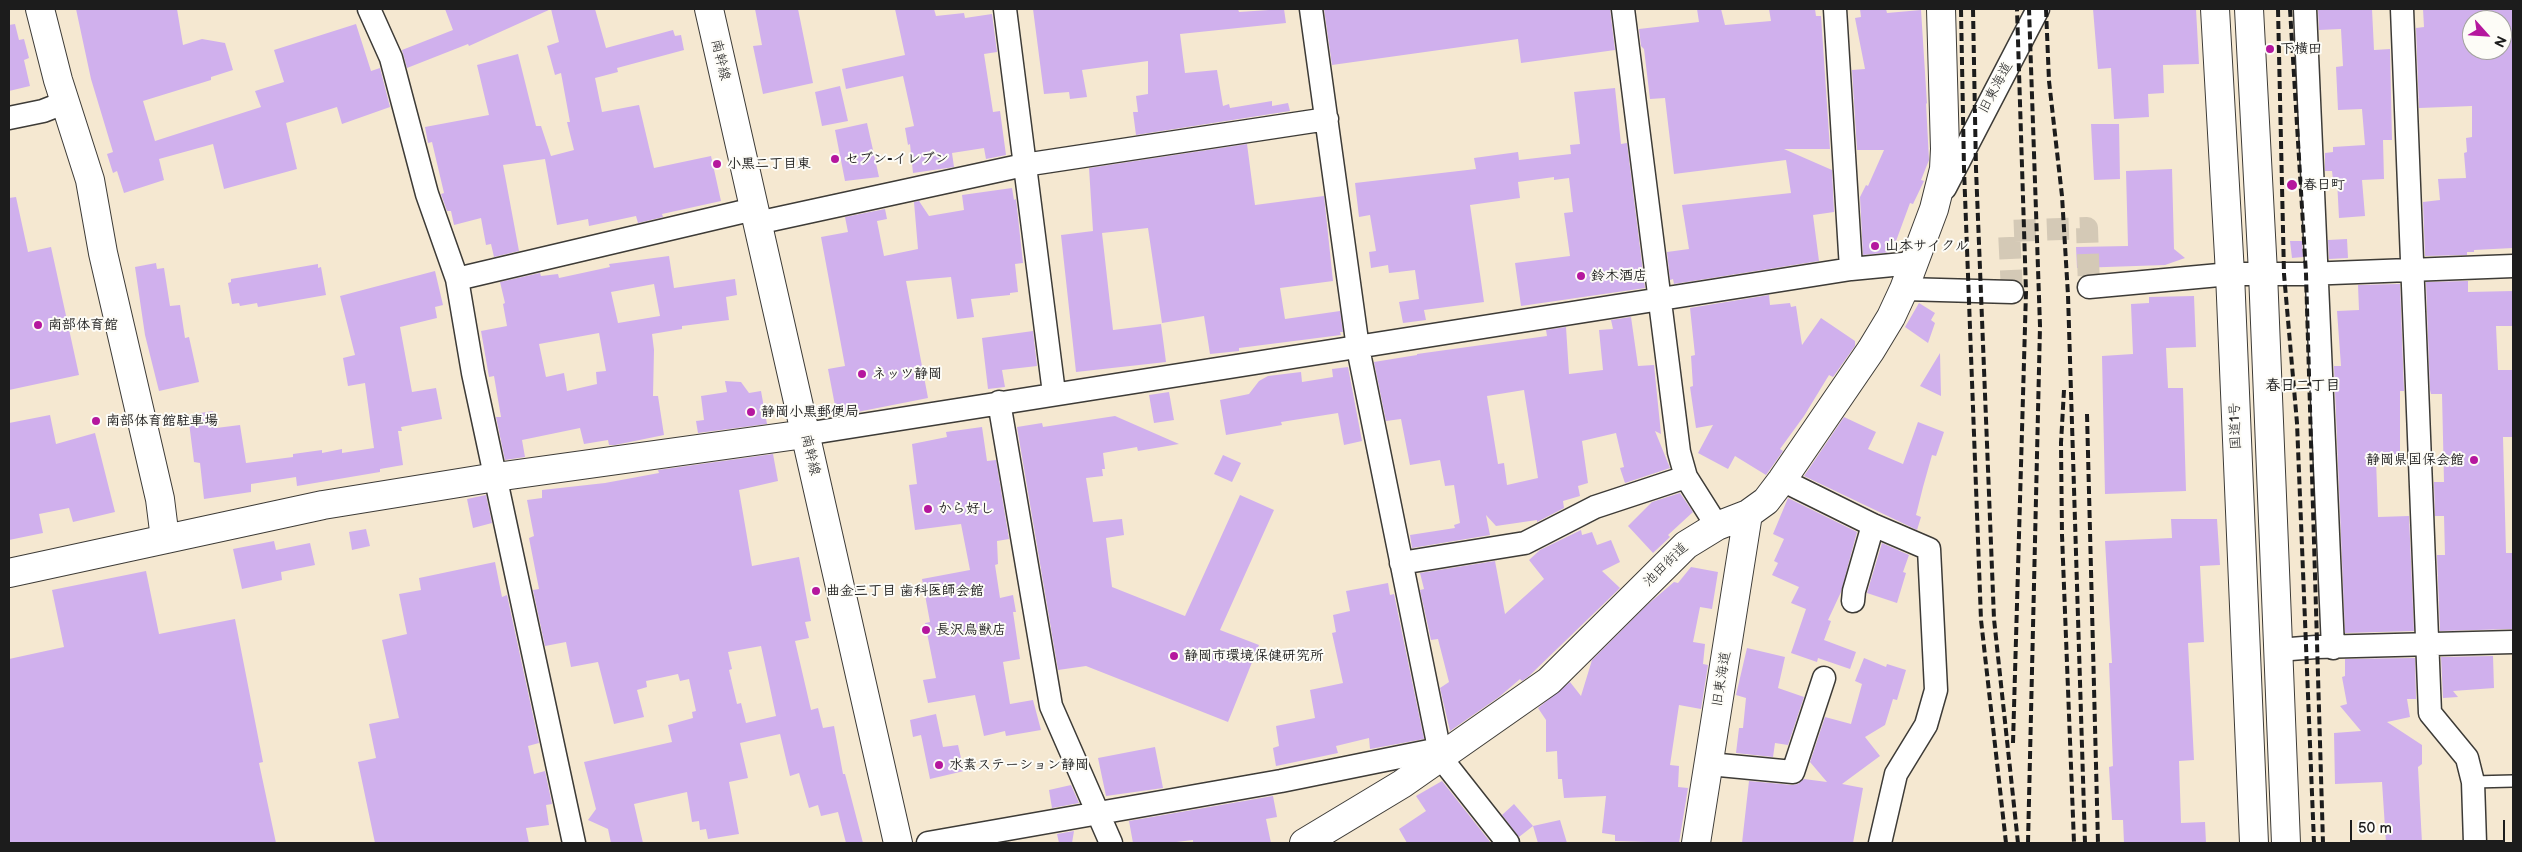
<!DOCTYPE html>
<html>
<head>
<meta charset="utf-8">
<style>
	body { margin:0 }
	#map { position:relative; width:2522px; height:852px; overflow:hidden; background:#f5e8d1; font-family:"Balsamiq Sans",sans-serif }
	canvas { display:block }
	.frame { position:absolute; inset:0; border:10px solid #1c1c1c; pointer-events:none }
	.north { position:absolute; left:2462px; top:10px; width:50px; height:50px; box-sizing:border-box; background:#fdfcf7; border:1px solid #a3a29f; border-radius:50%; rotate:116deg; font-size:14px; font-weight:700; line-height:20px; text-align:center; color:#1c1c1c }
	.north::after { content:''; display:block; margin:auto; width:18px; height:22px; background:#b5179e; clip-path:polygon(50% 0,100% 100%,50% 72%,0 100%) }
	.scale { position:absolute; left:2350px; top:820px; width:155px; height:22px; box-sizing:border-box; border:2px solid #1c1c1c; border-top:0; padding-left:6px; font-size:15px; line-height:18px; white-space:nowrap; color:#1c1c1c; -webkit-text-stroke:4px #fdfcf7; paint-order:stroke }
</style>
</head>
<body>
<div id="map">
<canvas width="2522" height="852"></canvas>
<div class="frame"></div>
<div class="north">N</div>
<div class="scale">50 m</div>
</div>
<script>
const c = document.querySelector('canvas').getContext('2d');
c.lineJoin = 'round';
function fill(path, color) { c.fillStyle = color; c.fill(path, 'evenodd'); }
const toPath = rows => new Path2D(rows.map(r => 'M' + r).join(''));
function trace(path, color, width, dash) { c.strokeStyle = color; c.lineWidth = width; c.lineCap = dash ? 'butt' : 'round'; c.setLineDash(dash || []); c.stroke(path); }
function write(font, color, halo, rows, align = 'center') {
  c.font = font + ' "Balsamiq Sans","Klee One",sans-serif'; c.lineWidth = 4; c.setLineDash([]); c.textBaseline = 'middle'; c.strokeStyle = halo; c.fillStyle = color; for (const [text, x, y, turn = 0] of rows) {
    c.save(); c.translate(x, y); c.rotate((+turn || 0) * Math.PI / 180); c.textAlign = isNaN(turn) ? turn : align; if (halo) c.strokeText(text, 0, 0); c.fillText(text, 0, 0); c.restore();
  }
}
const building = toPath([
	[76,9,177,9,183,45,202,39,225,43,233,70,211,77,211,80,143,101,155,141,261,107,255,91,284,82,274,50,356,24,371,71,380,68,390,107,342,124,337,107,286,123,297,169,224,189,213,144,159,159,164,180,124,193,117,171,113,173,107,154,113,152,91,79],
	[445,9,595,9,606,48,673,30,675,36,681,35,684,50,617,68,618,72,595,78,602,112,639,105,654,168,711,156,721,201,662,214,663,217,638,223,636,216,589,226,588,219,557,225,545,159,503,165,519,251,494,257,491,244,486,245,481,218,454,225,451,211,447,211,441,194,444,193,432,142,428,143,425,127,489,115,477,65,518,54,536,126,541,126,551,156,574,150,567,122,570,122,561,73,555,75,547,46,559,42,551,9,469,46,468,44,407,68,402,50,453,30],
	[755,9,798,9,813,83,763,94,753,46,762,45],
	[895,9,934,9,936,16,964,13,965,18,992,14,997,52,984,54,993,112,1000,111,1006,155,986,159,984,148,952,153,954,167,913,173,910,144,908,145,905,128,914,126,903,76,846,89,842,69,905,55],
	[1033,9,1238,9,1239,12,1284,9,1286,23,1180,34,1185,73,1217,70,1223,106,1229,104,1230,108,1272,101,1272,106,1288,103,1290,111,1136,135,1133,112,1138,112,1136,96,1148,94,1148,61,1082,70,1087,97,1070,99,1069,92,1044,94],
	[1324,9,1610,9,1615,50,1521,63,1518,39,1332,65],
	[1697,9,1721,9,1725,25,1771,21,1769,9,1815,9,1816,16,1821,16,1830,149,1784,149,1832,170,1834,212,1813,215,1819,261,1674,284,1673,279,1670,280,1667,252,1689,249,1682,205,1791,193,1786,160,1674,174,1665,98,1650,99,1644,49,1641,46,1639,29,1699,22],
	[1860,9,1886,9,1887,13,1921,10,1927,104,1926,103,1929,160,1921,180,1924,181,1913,204,1910,203,1892,252,1863,255,1860,197,1866,185,1868,186,1884,150,1857,150,1852,70,1865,69,1855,18,1861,17],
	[2093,9,2196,9,2199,64,2163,65,2164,93,2148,94,2149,117,2114,119,2111,68,2098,69],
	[2318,9,2372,9,2374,50,2390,49,2392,140,2383,140,2384,179,2362,180,2365,216,2339,218,2337,180,2333,180,2332,171,2325,171,2325,153,2333,152,2333,147,2365,145,2362,109,2338,110,2336,67,2343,66,2341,29,2319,30],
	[2423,9,2513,9,2513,248,2474,250,2474,252,2467,252,2467,255,2425,256,2423,202,2440,200,2438,179,2466,178,2464,153,2467,152,2466,138,2472,137,2472,106,2419,108,2416,28,2424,27],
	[2472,20,2502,20,2502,50,2472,50],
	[15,24,19,40,24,39,29,58,24,60,30,86,9,91,9,25],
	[840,86,848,121,822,126,815,92],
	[1615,88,1621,144,1627,143,1645,288,1521,306,1515,263,1570,256,1564,213,1573,212,1569,178,1554,180,1554,177,1518,182,1520,198,1470,205,1484,302,1424,310,1426,320,1403,323,1399,302,1419,299,1415,270,1389,273,1388,265,1371,268,1369,252,1376,251,1370,215,1359,217,1355,183,1476,169,1474,158,1518,152,1519,160,1571,154,1570,145,1580,144,1574,92],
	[867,123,879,177,845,181,835,130],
	[2091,124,2119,124,2120,179,2094,180],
	[1247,144,1255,205,1324,196,1333,281,1280,288,1285,319,1340,311,1343,332,1340,332,1341,335,1239,348,1239,351,1210,354,1204,316,1162,323,1148,228,1102,233,1113,330,1161,324,1166,362,1076,372,1061,235,1093,231,1089,168],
	[2172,169,2174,249,2185,258,2165,265,2077,268,2076,247,2128,246,2126,171],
	[1012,188,1014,200,1016,199,1023,263,1015,264,1018,292,1010,293,1010,295,971,299,974,317,957,319,951,277,906,281,928,398,837,416,828,369,845,366,821,237,848,232,845,217,885,209,887,219,877,221,884,256,918,249,914,202,919,201,929,216,964,210,962,195],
	[16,197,28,252,51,247,79,375,9,390,9,198],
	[2347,239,2348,258,2329,259,2328,240],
	[2290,241,2302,241,2303,257,2292,258],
	[669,256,674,288,735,279,737,295,726,297,729,320,682,326,682,329,652,334,654,350,653,396,658,396,664,435,615,445,609,445,608,440,584,444,580,428,522,440,525,457,505,460,496,417,501,417,494,376,489,377,481,331,507,326,503,304,505,303,500,282,540,273,541,276,558,274,559,278,610,267,609,264],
	[654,284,660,316,618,323,611,292],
	[599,333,606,371,596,372,597,384,567,391,564,373,546,377,539,344],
	[156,263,157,269,164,268,170,306,180,305,185,338,189,337,199,382,159,391,145,335,135,267],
	[318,264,318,268,321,267,326,295,258,307,257,303,240,306,239,303,232,304,228,283,231,282,231,279],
	[435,271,443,305,435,307,437,318,400,327,412,392,436,388,442,419,401,427,402,431,398,431,403,465,380,469,380,472,297,486,296,477,251,484,251,492,204,499,200,463,194,462,188,415,213,411,216,428,240,425,246,463,293,457,293,454,322,450,322,453,342,449,342,453,374,448,365,383,348,386,343,358,355,355,340,296],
	[2468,281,2468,292,2513,291,2513,326,2496,326,2498,370,2513,370,2513,437,2503,437,2506,553,2513,553,2513,629,2440,631,2437,555,2445,555,2444,516,2435,516,2434,482,2444,482,2442,394,2431,394,2430,390,2426,282],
	[2400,284,2404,391,2400,391,2400,457,2376,459,2378,517,2409,516,2414,631,2345,633,2334,366,2341,366,2337,311,2359,310,2358,285],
	[1769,295,1770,305,1790,303,1791,307,1796,306,1802,345,1821,318,1855,341,1855,346,1833,377,1829,375,1804,416,1780,449,1783,451,1766,475,1735,456,1728,469,1698,453,1713,425,1696,428,1690,387,1693,386,1691,356,1695,355,1690,308],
	[2194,296,2196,347,2166,348,2168,388,2183,388,2186,491,2105,494,2102,356,2133,354,2131,304,2149,303,2149,297],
	[1919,303,1935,313,1931,320,1935,323,1928,343,1905,327],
	[1631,317,1638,366,1654,365,1661,434,1655,431,1670,468,1625,483,1620,468,1624,467,1616,433,1582,441,1588,483,1578,486,1580,496,1563,501,1564,508,1537,522,1537,520,1496,526,1486,515,1490,535,1412,548,1410,535,1455,528,1454,525,1460,523,1454,485,1445,486,1440,460,1410,465,1401,419,1386,421,1374,362,1417,355,1417,354,1547,336,1546,330,1566,327,1569,374,1603,370,1599,330,1613,329,1611,320],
	[1524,390,1538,478,1507,485,1504,463,1498,464,1487,396],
	[1033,331,1037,366,1002,370,1005,387,988,389,982,338],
	[1940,353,1941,396,1920,386],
	[1348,367,1362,441,1344,445,1338,413,1281,422,1282,425,1226,435,1220,400,1249,394,1259,381,1268,376,1301,372,1302,382,1333,377,1332,369],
	[725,381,741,382,749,393,761,391,767,424,698,433,696,421,704,420,701,396,727,392],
	[1169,392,1174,420,1154,423,1149,395],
	[50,415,56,444,95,433,115,512,73,522,69,508,39,514,43,533,9,540,9,423],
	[1115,416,1179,444,1138,451,1137,447,1103,453,1105,469,1102,469,1103,476,1086,478,1093,522,1122,519,1124,535,1106,538,1112,587,1185,616,1240,495,1274,510,1220,630,1259,645,1228,722,1086,666,1058,670,1017,427,1042,423,1043,427],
	[1844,417,1876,432,1868,449,1903,464,1918,422,1944,432,1936,456,1932,455,1923,487,1916,515,1921,517,1917,530,1804,476],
	[982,427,987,461,996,460,1009,539,997,541,998,564,995,565,1000,598,1013,595,1016,612,1013,612,1020,659,1003,662,1010,704,1033,700,1041,730,1006,736,1005,731,984,736,975,695,928,703,923,680,936,678,925,623,930,622,922,579,970,570,961,524,915,530,909,485,917,484,912,444,947,437,946,432],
	[773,454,778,481,739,490,752,566,799,557,811,621,805,622,809,638,795,641,811,710,818,708,823,728,834,726,843,774,845,774,863,843,846,843,838,812,821,816,818,805,809,808,799,773,790,776,780,734,740,743,748,778,729,782,739,834,708,839,706,829,700,830,699,821,692,822,687,792,634,804,643,843,611,843,608,829,588,820,596,809,584,762,672,742,668,725,693,718,692,712,696,711,689,679,680,681,678,674,646,681,647,687,637,690,644,717,614,724,598,662,571,667,566,642,545,646,533,590,539,589,529,538,534,536,527,500,542,498,542,490,605,483,659,473,658,470],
	[761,646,776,716,746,723,741,703,737,704,729,670,732,669,728,652],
	[1223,455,1241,463,1232,482,1214,474],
	[1680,493,1693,512,1668,535,1670,537,1653,553,1628,526,1652,502],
	[486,495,492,523,473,528,467,499],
	[1788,498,1857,532,1841,592,1828,620,1831,621,1824,640,1856,652,1850,669,1818,658,1817,662,1791,653,1806,609,1791,603,1799,587,1772,575,1778,563,1774,561,1784,539,1773,534],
	[2171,519,2217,519,2220,565,2200,566,2204,642,2188,643,2194,760,2179,761,2181,823,2205,822,2206,843,2124,843,2123,820,2112,820,2109,767,2113,766,2109,663,2112,663,2105,541,2172,538],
	[366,529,370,546,352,550,349,532],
	[1581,530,1582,535,1592,532,1597,545,1611,540,1620,562,1602,571,1620,588,1528,677,1522,681,1520,679,1499,697,1450,731,1440,688,1449,682,1438,639,1431,640,1420,590,1424,589,1420,573,1495,561,1505,614,1544,579,1529,560,1540,550],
	[274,541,276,550,310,543,315,565,281,572,282,580,242,589,233,549],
	[1882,543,1909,555,1903,572,1906,573,1897,603,1867,593],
	[495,562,502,597,507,595,539,743,528,746,534,774,545,771,552,804,546,805,549,825,526,828,529,843,375,843,358,762,376,758,369,724,399,718,382,640,407,634,399,594,421,590,419,578],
	[1691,567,1718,572,1712,609,1700,607,1693,642,1705,644,1703,664,1708,665,1701,709,1679,705,1670,765,1679,766,1678,787,1688,788,1679,843,1615,841,1615,835,1602,833,1606,796,1564,798,1562,779,1558,779,1557,751,1546,752,1546,720,1538,708,1570,682,1581,696,1592,660,1647,605,1674,582,1678,583],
	[146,571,159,634,235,619,263,762,259,763,276,843,9,843,9,659,64,647,52,590],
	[1388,583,1390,595,1394,594,1424,739,1370,749,1369,738,1336,746,1338,753,1276,766,1273,748,1279,746,1276,726,1315,718,1310,690,1343,683,1332,633,1336,632,1333,615,1350,611,1346,591],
	[1747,648,1785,657,1778,688,1804,697,1788,745,1775,743,1773,757,1736,753,1739,728,1743,728,1746,698,1736,695],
	[2493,656,2494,688,2453,691,2458,697,2443,698,2441,657],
	[1864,658,1886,667,1887,664,1906,670,1897,700,1893,699,1885,725,1865,737,1880,756,1842,784,1863,788,1853,843,1742,843,1749,781,1792,785,1798,784,1804,779,1827,782,1810,762,1825,717,1851,724,1862,684,1855,681],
	[2415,658,2416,699,2407,699,2410,717,2387,722,2422,745,2422,764,2418,767,2422,843,2386,843,2382,782,2335,784,2334,733,2361,731,2340,706,2347,704,2342,677,2345,676,2345,659],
	[936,714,943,747,958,745,964,771,930,779,921,735,913,737,910,720],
	[1155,747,1163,788,1106,796,1098,758],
	[1442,781,1491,843,1407,843,1399,829,1426,811,1416,796],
	[1071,785,1079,803,1052,808,1049,790],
	[1273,796,1277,817,1266,819,1271,843,1193,843,1193,840,1168,843,1133,843,1129,821],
	[1514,804,1533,826,1519,837,1502,815],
	[1560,820,1567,843,1538,843,1533,826],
	[1074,831,1072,843,1059,843,1057,834]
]);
const streetTunnel = toPath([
	[2012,292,2009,231,2087,228,2089,287]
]);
const lane = toPath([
	[2473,782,2513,781]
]);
const street = toPath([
	[369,9,391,58,427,194,457,279,473,373,574,843],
	[1005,9,1054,393],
	[1311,9,1358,348,1441,758,1508,843],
	[1623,9,1679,452,1686,477,1717,526],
	[1835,9,1851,269],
	[2305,9,2333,648],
	[2402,9,2430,713,2467,758,2473,782,2475,843],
	[9,118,43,111,66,102],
	[1945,188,2038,9],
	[757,223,1024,165,1327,119],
	[457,279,754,209],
	[2089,287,2230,274,2306,274,2513,266],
	[1904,289,2012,292],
	[999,402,1051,706,1111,843],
	[805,434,1851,269,1913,263],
	[1782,480,1873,525,1929,549,1936,690,1926,725,1896,774,1880,843],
	[1401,563,1525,543,1595,507,1686,477],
	[1853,601,1854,591,1873,525],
	[2278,650,2316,647,2513,642],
	[1709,764,1793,772,1824,678],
	[928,843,1281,781,1439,749]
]);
const secondary = toPath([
	[40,9,58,80,90,180,103,253,160,499,165,539],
	[709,9,898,843],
	[9,573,323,505,496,477,805,434],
	[1304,843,1402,784,1549,681,1686,545,1717,526,1748,514,1766,501,1782,480,1871,350,1891,317,1904,289,1934,209,1944,169,1945,149,1941,9],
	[1696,843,1748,514]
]);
const highway = toPath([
	[2215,9,2230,274,2254,843],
	[2249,9,2263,273,2286,843]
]);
const rail = toPath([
	[1961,9,1964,169,1981,620,2006,843],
	[1973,9,1976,169,1994,619,2018,843],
	[2046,9,2049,81,2062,196,2068,295,2085,843],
	[2278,9,2284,274,2297,423,2314,843],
	[2290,9,2306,274,2323,843],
	[2064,390,2061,443,2062,535,2074,843],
	[2087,414,2098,843],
	[2013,743,2026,292,2017,9],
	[2028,843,2040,326,2029,9]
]);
const markers = [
	[2270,49,5,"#b5179e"],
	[835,159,5,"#b5179e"],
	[717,164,5,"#b5179e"],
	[2292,185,6,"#b5179e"],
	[1875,246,5,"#b5179e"],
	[1581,276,5,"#b5179e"],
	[38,325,5,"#b5179e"],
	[862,374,5,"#b5179e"],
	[751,412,5,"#b5179e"],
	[96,421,5,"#b5179e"],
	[2474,460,5,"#b5179e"],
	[928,509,5,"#b5179e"],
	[816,591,5,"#b5179e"],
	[926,630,5,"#b5179e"],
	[1174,656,5,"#b5179e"],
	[939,765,5,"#b5179e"]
];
const poiNames = [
	["下横田",2280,49],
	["セブン-イレブン",845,159],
	["小黒二丁目東",727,164],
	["春日町",2303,185],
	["山本サイクル",1885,246],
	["鈴木酒店",1591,276],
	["南部体育館",48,325],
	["ネッツ静岡",872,374],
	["静岡小黒郵便局",761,412],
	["南部体育館駐車場",106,421],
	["静岡県国保会館",2464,460,"right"],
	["から好し",938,509],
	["曲金三丁目 歯科医師会館",826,591],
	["長沢鳥獣店",936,630],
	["静岡市環境保健研究所",1184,656],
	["水素ステーション静岡",949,765]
];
const streetNames = [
	["南幹線",720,60,77],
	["旧東海道",1996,88,-62],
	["国道1号",2236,426,-92],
	["南幹線",810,455,77],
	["池田街道",1666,565,-44],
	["旧東海道",1722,679,-81]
];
const neighbourhoodNames = [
	["春日二丁目",2303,386]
];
fill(building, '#d0b0ed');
trace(streetTunnel, '#d4c9b6', 22, [22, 11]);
trace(lane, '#3d3b37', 14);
trace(street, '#3d3b37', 25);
trace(secondary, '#3d3b37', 30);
trace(highway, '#3d3b37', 30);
trace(lane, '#fff', 11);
trace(street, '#fff', 22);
trace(secondary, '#fff', 28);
trace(highway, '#fff', 28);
trace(rail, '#1c1c1c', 4, [8, 4]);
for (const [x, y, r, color] of markers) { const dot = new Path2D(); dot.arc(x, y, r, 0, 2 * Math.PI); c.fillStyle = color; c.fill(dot); trace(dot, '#fdfcf7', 2); }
write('bold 14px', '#1c1c1c', '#fdfcf7', poiNames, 'left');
write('14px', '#1c1c1c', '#fdfcf7', streetNames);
write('bold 15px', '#1c1c1c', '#fdfcf7', neighbourhoodNames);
</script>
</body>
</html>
